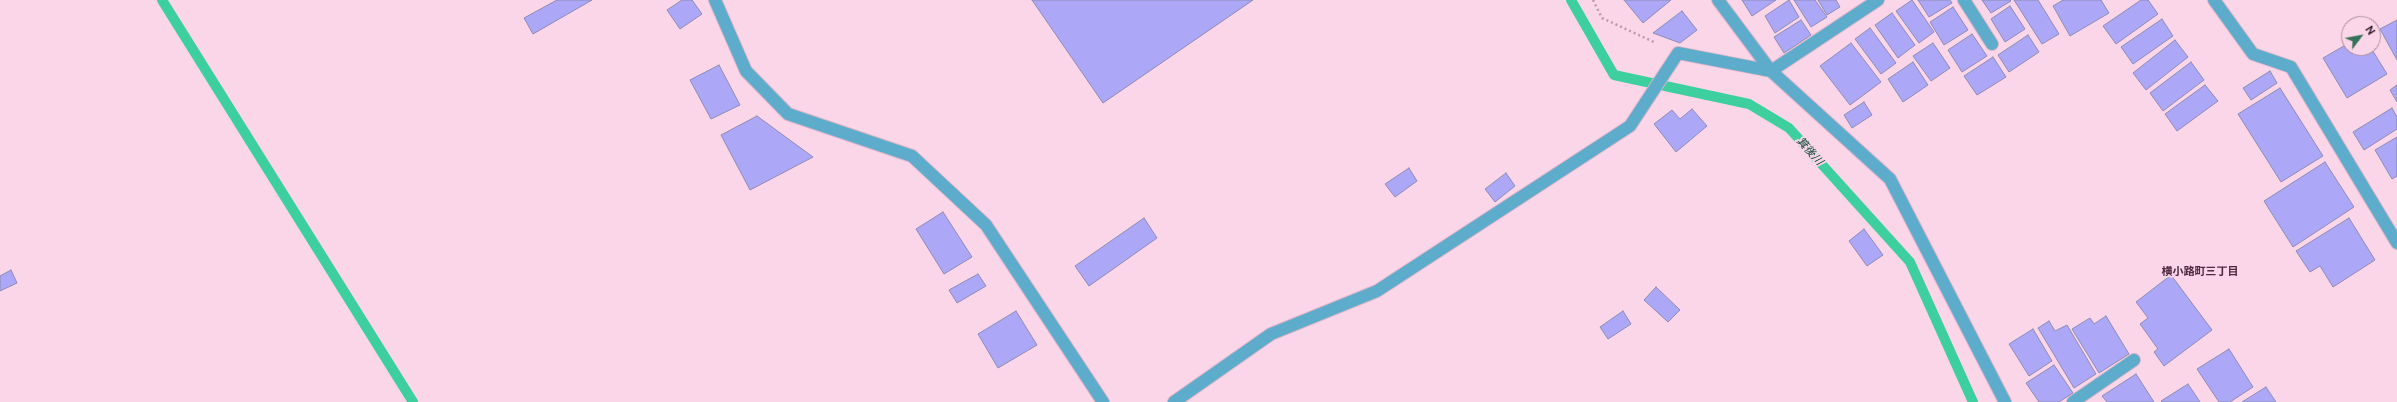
<!DOCTYPE html>
<html>
<head>
<meta charset="utf-8">
<style>
	body { margin:0 }
	#map { position:relative; width:2397px; height:402px; overflow:hidden; background:#fbd6e9; font-family:Ubuntu,sans-serif }
	canvas { display:block }
	.north { position:absolute; left:2341px; top:16px; width:40px; height:40px; box-sizing:border-box; background:#fbd6e9; border:1px solid #a98c9b; border-radius:50%; rotate:58deg; font-size:11px; font-weight:700; line-height:16px; text-align:center; color:#2d1c25 }
	.north::after { content:''; display:block; margin:auto; width:14px; height:18px; background:#36715a; clip-path:polygon(50% 0,100% 100%,50% 72%,0 100%) }
</style>
</head>
<body>
<div id="map">
<canvas width="2397" height="402"></canvas>
<div class="north">N</div>
</div>
<script>
const c = document.querySelector('canvas').getContext('2d');
c.lineJoin = 'round';
const toPath = rows => new Path2D(rows.map(r => 'M' + r).join(''));
function trace(path, color, width, dash) { c.strokeStyle = color; c.lineWidth = width; c.lineCap = dash ? 'butt' : 'round'; c.setLineDash(dash || []); c.stroke(path); }
function fill(path, color) { c.fillStyle = color; c.fill(path, 'evenodd'); }
function write(font, color, halo, rows, align = 'center') {
  c.font = font + ' Ubuntu,"Noto Sans JP",sans-serif'; c.lineWidth = 3.5; c.setLineDash([]); c.textBaseline = 'middle'; c.strokeStyle = halo; c.fillStyle = color; for (const [text, x, y, turn = 0] of rows) {
    c.save(); c.translate(x, y); c.rotate((+turn || 0) * Math.PI / 180); c.textAlign = isNaN(turn) ? turn : align; if (halo) c.strokeText(text, 0, 0); c.fillText(text, 0, 0); c.restore();
  }
}
const stream = toPath([
	[162,0,413,402],
	[1571,0,1614,75,1749,104,1789,128,1910,262,1973,402]
]);
const building = toPath([
	[557,0,592,0,533,34,524,18,557,0],
	[682,0,692,0,702,14,680,29,667,10,682,0],
	[1032,0,1253,0,1103,103,1032,0],
	[1624,0,1671,0,1643,23,1624,0],
	[1742,0,1776,0,1752,16,1742,0],
	[1789,0,1799,17,1775,33,1765,16,1789,0],
	[1794,0,1815,0,1827,17,1811,27,1794,0],
	[1818,0,1836,0,1840,7,1827,15,1818,0],
	[1912,0,1934,32,1919,43,1896,11,1912,0],
	[1918,0,1950,0,1952,3,1929,17,1918,0],
	[1982,0,2010,0,2011,1,1991,13,1982,0],
	[2014,0,2038,0,2059,34,2042,44,2014,0],
	[2063,0,2101,0,2109,13,2070,36,2053,6,2063,0],
	[2141,0,2148,0,2158,14,2116,44,2103,26,2141,0],
	[2010,6,2025,29,2005,42,1991,19,2010,6],
	[1953,7,1968,30,1944,45,1930,22,1953,7],
	[1682,11,1697,30,1680,43,1653,33,1682,11],
	[1892,13,1915,45,1898,58,1875,25,1892,13],
	[2162,19,2173,36,2133,64,2121,47,2162,19],
	[1801,20,1811,35,1784,53,1774,37,1801,20],
	[2397,20,2397,60,2380,29,2397,20],
	[1870,28,1896,63,1881,74,1855,39,1870,28],
	[1972,34,1987,56,1962,72,1948,50,1972,34],
	[2028,35,2039,52,2009,72,1998,55,2028,35],
	[2175,40,2188,57,2146,90,2133,73,2175,40],
	[1851,43,1881,82,1850,105,1820,66,1851,43],
	[1933,43,1950,68,1931,81,1913,56,1933,43],
	[2349,43,2349,48,2371,48,2387,74,2347,98,2323,58,2349,43],
	[1993,57,2006,77,1977,95,1964,76,1993,57],
	[1913,62,1928,85,1903,102,1888,79,1913,62],
	[2191,62,2204,80,2163,111,2150,93,2191,62],
	[719,65,740,105,711,119,690,80,719,65],
	[2270,71,2277,83,2251,100,2243,88,2270,71],
	[2205,85,2218,101,2177,131,2165,114,2205,85],
	[2397,85,2397,102,2390,90,2397,85],
	[2280,88,2323,156,2281,182,2238,114,2280,88],
	[1864,102,1872,115,1852,128,1844,115,1864,102],
	[2392,108,2397,117,2397,129,2364,150,2353,132,2392,108],
	[1692,109,1707,126,1676,152,1654,124,1672,110,1680,119,1692,109],
	[757,116,813,157,750,190,721,135,757,116],
	[2397,137,2397,176,2392,179,2375,150,2397,137],
	[2325,162,2354,207,2293,247,2264,201,2325,162],
	[1409,168,1417,181,1395,197,1385,184,1409,168],
	[1506,173,1515,186,1495,202,1485,189,1506,173],
	[943,212,972,257,944,274,916,229,943,212],
	[1144,218,1157,238,1089,286,1075,266,1144,218],
	[2349,218,2375,260,2333,287,2320,266,2310,272,2296,251,2349,218],
	[1864,229,1883,255,1867,266,1849,241,1864,229],
	[11,270,17,283,0,291,0,276,11,270],
	[978,274,986,286,957,303,949,290,978,274],
	[2171,275,2212,330,2164,366,2154,352,2158,349,2140,324,2148,318,2136,302,2171,275],
	[1656,287,1680,310,1668,322,1644,300,1656,287],
	[1016,311,1037,345,998,368,978,334,1016,311],
	[1623,311,1631,324,1608,339,1600,327,1623,311],
	[2106,316,2129,354,2099,373,2072,329,2090,318,2094,324,2106,316],
	[2049,321,2055,331,2067,325,2096,374,2074,388,2038,328,2049,321],
	[2033,329,2052,361,2029,376,2009,344,2033,329],
	[2229,349,2253,387,2230,402,2219,402,2197,369,2229,349],
	[2054,365,2073,393,2059,402,2039,402,2026,383,2054,365],
	[2136,374,2154,402,2107,402,2102,396,2136,374],
	[2188,384,2200,402,2162,402,2161,401,2188,384],
	[2266,387,2276,402,2242,402,2266,387]
]);
const path = toPath([
	[1593,0,1602,18,1656,43]
]);
const service = toPath([
	[1964,0,1992,44],
	[2073,402,2134,360]
]);
const minor = toPath([
	[715,0,746,71,788,114,912,156,986,225,1103,402],
	[1718,0,1771,71,1878,0],
	[2214,0,2253,54,2291,67,2397,243],
	[1174,402,1271,334,1377,291,1630,126,1678,53,1771,71,1890,179,2005,402]
]);
const waterNames = [
	["箕後川",1810,151,48]
];
const neighbourhoodNames = [
	["横小路町三丁目",2200,271]
];
trace(stream, '#3ecf9f', 10);
fill(building, '#aca7f7');
trace(building, '#8d8cb3', 1);
trace(service, '#d6b5c6', 14);
trace(minor, '#d6b5c6', 14);
trace(path, '#ba9bab', 2.5, [2, 3]);
trace(service, '#5daccc', 12);
trace(minor, '#5daccc', 12);
write('italic 11px', '#03422f', '#fbd6e9', waterNames);
write('bold 11px', '#4c2a3d', '#fbd6e9', neighbourhoodNames);
</script>
</body>
</html>
